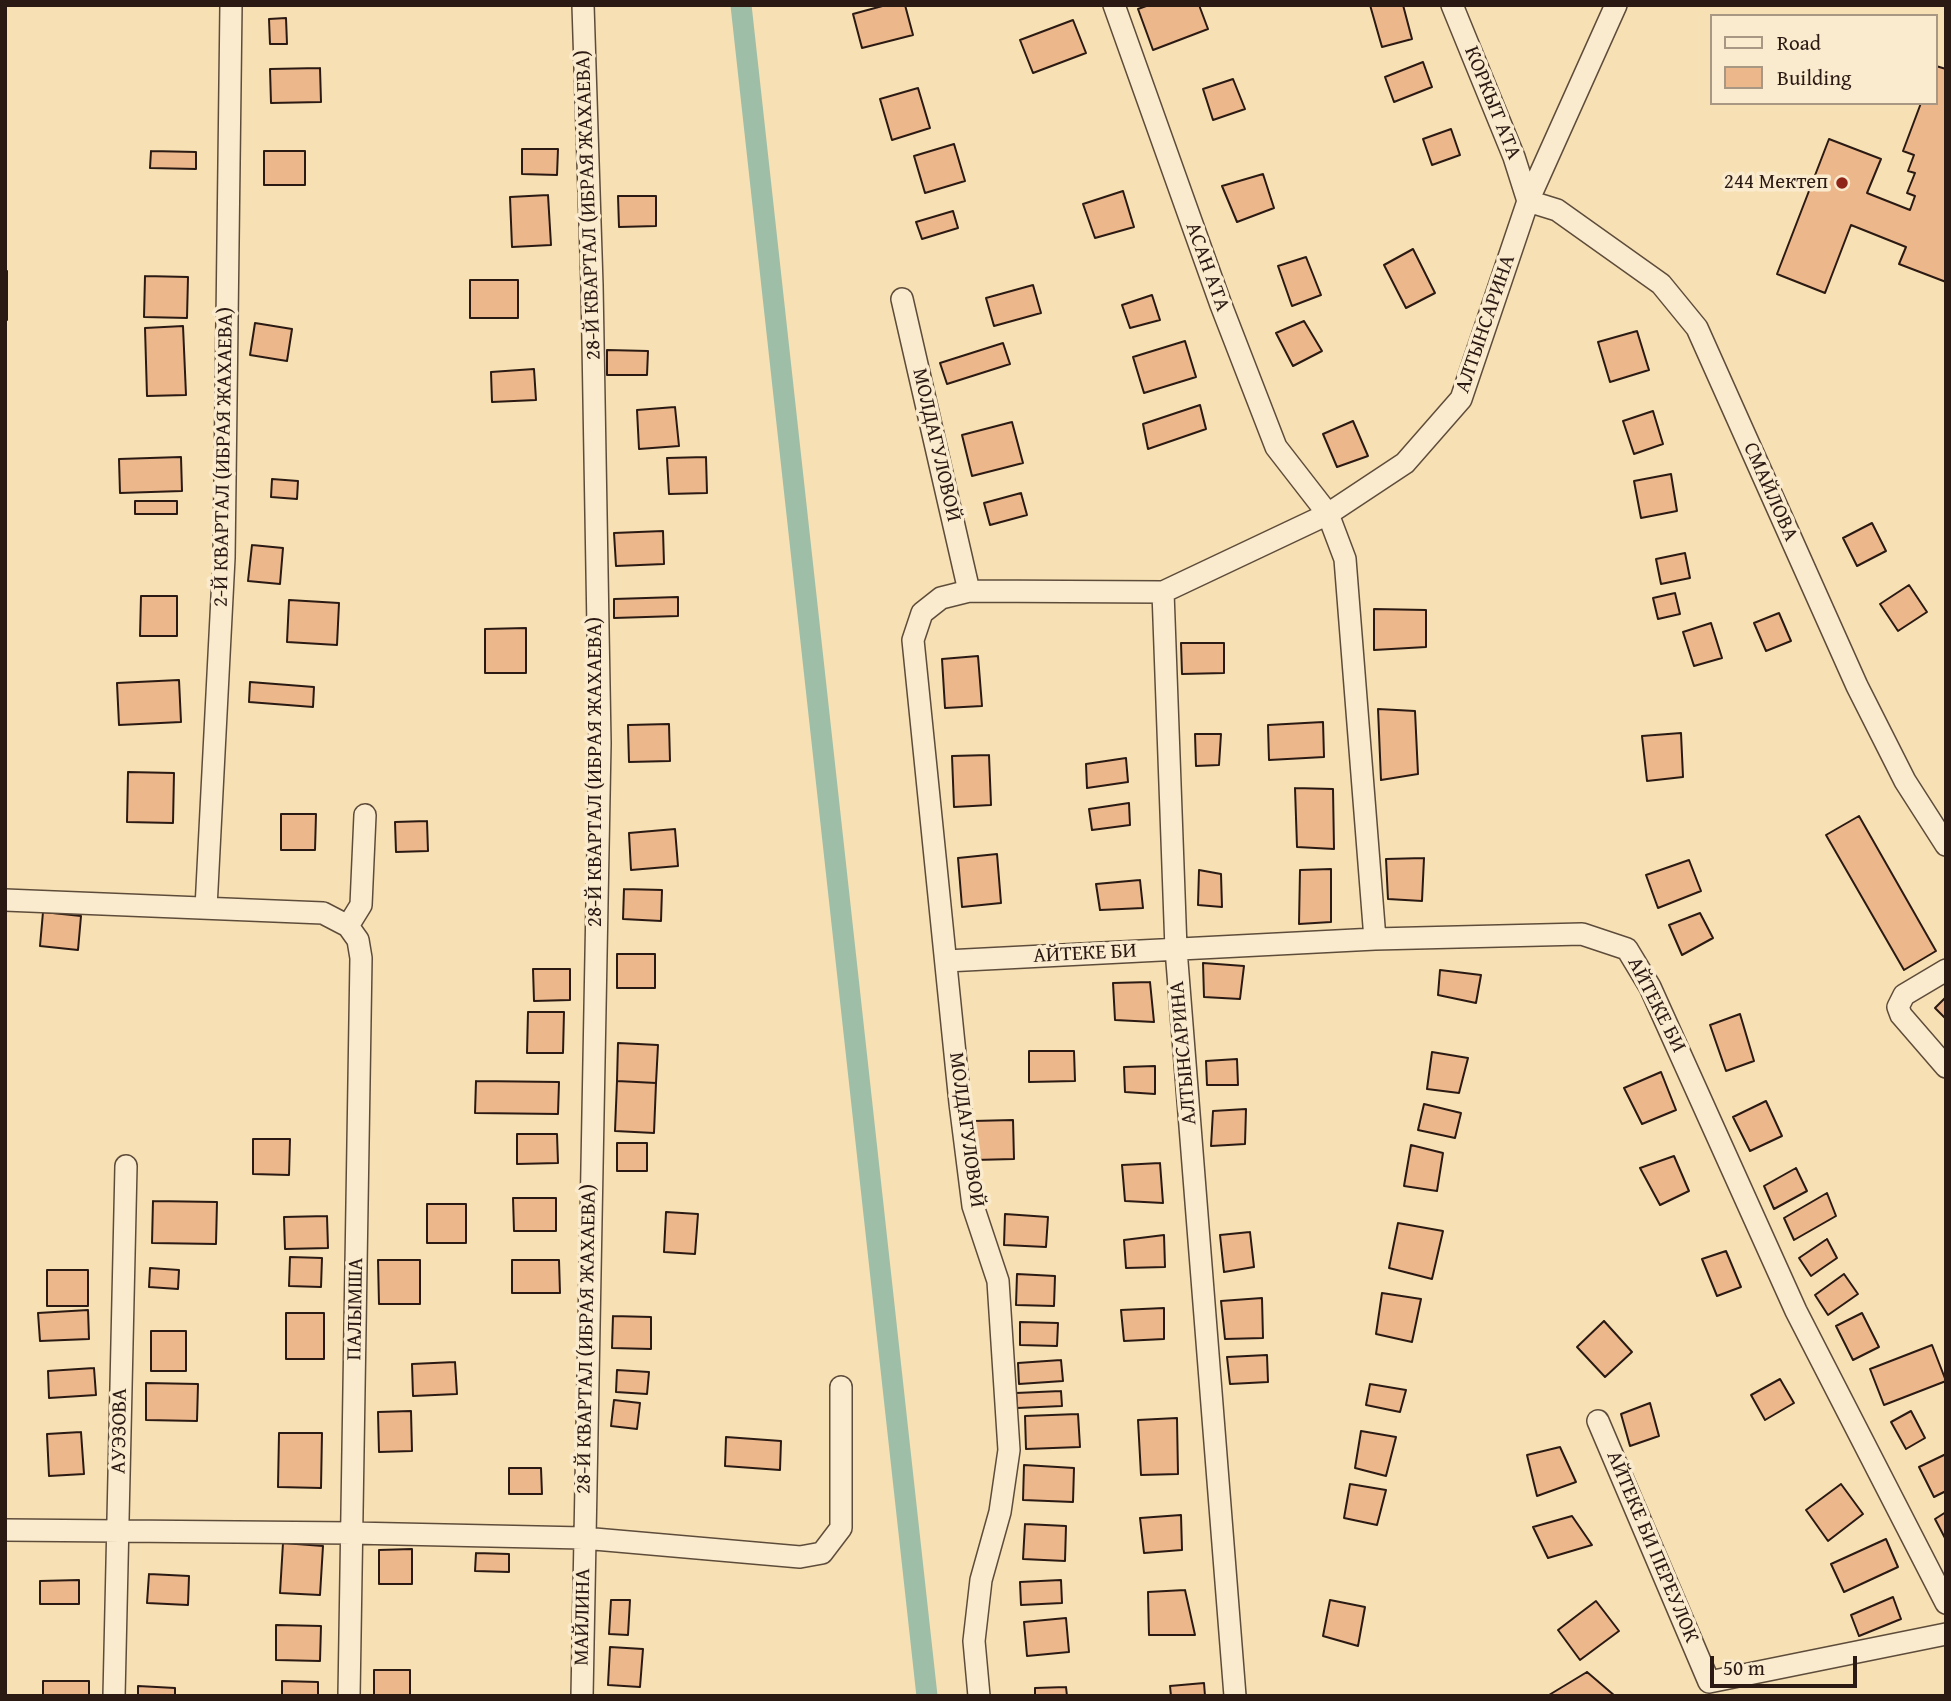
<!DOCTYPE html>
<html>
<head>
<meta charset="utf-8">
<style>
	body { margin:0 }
	#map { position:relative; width:1951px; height:1701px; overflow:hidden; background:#f7e0b3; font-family:"Gentium Book Plus",serif }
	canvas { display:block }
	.frame { position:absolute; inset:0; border:7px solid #2b1a13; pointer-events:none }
	.legend { position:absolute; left:1710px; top:14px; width:228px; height:91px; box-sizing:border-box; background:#faebce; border:2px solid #a79783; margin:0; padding:9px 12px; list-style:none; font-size:21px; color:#2b1a13 }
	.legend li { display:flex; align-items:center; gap:14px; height:35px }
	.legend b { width:35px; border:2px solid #a79783 }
	.scale { position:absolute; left:1710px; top:1656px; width:147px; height:32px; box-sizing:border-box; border:4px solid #2b1a13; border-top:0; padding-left:9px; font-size:21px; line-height:24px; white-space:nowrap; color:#2b1a13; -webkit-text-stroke:5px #faebce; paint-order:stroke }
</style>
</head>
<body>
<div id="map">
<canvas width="1951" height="1701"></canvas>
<div class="frame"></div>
<ul class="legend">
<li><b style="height:9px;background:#faebce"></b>Road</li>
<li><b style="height:19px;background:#ecb78b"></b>Building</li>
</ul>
<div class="scale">50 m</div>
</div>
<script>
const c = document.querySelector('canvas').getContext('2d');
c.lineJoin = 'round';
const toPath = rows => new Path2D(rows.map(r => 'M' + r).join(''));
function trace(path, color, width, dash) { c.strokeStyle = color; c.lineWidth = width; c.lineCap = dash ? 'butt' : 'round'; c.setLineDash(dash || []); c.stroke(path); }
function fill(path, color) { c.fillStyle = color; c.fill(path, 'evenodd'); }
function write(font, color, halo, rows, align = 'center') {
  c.font = font + ' "Gentium Book Plus",serif'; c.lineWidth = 7; c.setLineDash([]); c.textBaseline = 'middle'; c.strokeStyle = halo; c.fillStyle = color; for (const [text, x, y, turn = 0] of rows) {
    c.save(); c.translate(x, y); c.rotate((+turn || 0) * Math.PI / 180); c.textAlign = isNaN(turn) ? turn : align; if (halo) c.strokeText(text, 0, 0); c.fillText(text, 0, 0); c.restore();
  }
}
const canal = toPath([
	[741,5,927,1696]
]);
const building = toPath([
	[886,5,905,5,913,35,862,48,853,14,886,5],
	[1149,5,1199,5,1208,29,1153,50,1138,9,1149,5],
	[1370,5,1403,5,1412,39,1382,47,1370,5],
	[286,18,287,44,270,44,269,19,286,18],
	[1073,20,1086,53,1033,73,1020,40,1073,20],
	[1423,62,1432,87,1394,102,1385,77,1423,62],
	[1936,66,1946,69,1946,282,1899,264,1906,247,1851,225,1825,293,1777,274,1829,139,1881,159,1867,193,1910,210,1915,196,1907,193,1915,173,1908,171,1914,155,1903,151,1921,103,1935,103,1936,66],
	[320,68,321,102,271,103,270,69,320,68],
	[1233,79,1245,109,1213,120,1203,89,1233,79],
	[918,88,930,128,892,140,880,99,918,88],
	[1451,129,1460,155,1432,165,1423,139,1451,129],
	[954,144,965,181,925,193,914,156,954,144],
	[522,149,558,149,557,175,522,174,522,149],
	[151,151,196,152,196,169,150,168,151,151],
	[264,151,305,151,305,185,264,185,264,151],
	[1263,174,1274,208,1237,222,1222,186,1263,174],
	[1123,191,1134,227,1095,238,1083,204,1123,191],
	[548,195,551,245,512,247,510,197,548,195],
	[618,196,656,196,656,226,619,227,618,196],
	[953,211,958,228,922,239,916,222,953,211],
	[1413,249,1435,293,1406,308,1384,265,1413,249],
	[1306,257,1321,295,1292,306,1278,266,1306,257],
	[5,271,7,271,7,320,5,320,5,271],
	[145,276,188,277,187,318,144,317,145,276],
	[470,280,518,280,518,318,470,318,470,280],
	[1033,285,1041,313,994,326,986,298,1033,285],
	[1152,295,1160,320,1130,328,1122,305,1152,295],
	[1304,321,1322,351,1293,366,1276,333,1304,321],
	[255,323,292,329,287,361,250,355,255,323],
	[183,326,186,395,147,396,145,328,183,326],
	[1637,331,1649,370,1610,382,1598,342,1637,331],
	[1185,341,1196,377,1144,393,1133,357,1185,341],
	[1003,343,1010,364,947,384,940,363,1003,343],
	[607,350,648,351,647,375,607,375,607,350],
	[534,369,536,400,492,402,491,372,534,369],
	[1200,405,1206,429,1148,449,1143,424,1200,405],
	[675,407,679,446,639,449,637,410,675,407],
	[1653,411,1663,444,1634,454,1623,421,1653,411],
	[1353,421,1368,456,1337,467,1323,434,1353,421],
	[1012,422,1023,463,972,476,962,435,1012,422],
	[181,457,182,491,120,493,119,459,181,457],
	[706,457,707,493,669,494,667,458,706,457],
	[1671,474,1677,511,1641,518,1634,481,1671,474],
	[272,479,298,481,297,499,271,497,272,479],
	[1021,493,1027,515,990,525,984,503,1021,493],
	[135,501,177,501,177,514,135,514,135,501],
	[1872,523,1886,551,1857,566,1843,538,1872,523],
	[663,531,664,564,616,566,614,533,663,531],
	[252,545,283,548,280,584,248,581,252,545],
	[1685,553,1690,578,1661,584,1656,559,1685,553],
	[1909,585,1927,612,1898,631,1880,604,1909,585],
	[1675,593,1680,614,1658,619,1653,598,1675,593],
	[141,596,177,596,177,636,140,636,141,596],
	[678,597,678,616,614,618,614,599,678,597],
	[289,600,339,603,337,645,287,642,289,600],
	[1374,609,1426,610,1426,647,1374,650,1374,609],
	[1779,613,1791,641,1766,651,1754,623,1779,613],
	[1711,623,1722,658,1694,666,1683,632,1711,623],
	[526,628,526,673,485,673,485,629,526,628],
	[1181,643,1224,643,1224,673,1182,674,1181,643],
	[978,656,982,706,945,708,942,659,978,656],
	[179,680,181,722,119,725,117,683,179,680],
	[250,682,314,687,313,707,249,702,250,682],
	[1378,709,1415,711,1418,774,1381,780,1378,709],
	[1323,722,1324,757,1269,760,1268,725,1323,722],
	[669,724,670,761,629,762,628,725,669,724],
	[1681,733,1683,777,1647,781,1642,736,1681,733],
	[1195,734,1221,734,1219,765,1196,766,1195,734],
	[989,755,991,805,954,807,952,756,989,755],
	[1126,758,1128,782,1087,788,1086,764,1126,758],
	[128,772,174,773,173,823,127,822,128,772],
	[1295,788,1333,789,1334,849,1297,847,1295,788],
	[1129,803,1130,825,1092,830,1089,809,1129,803],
	[281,814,316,814,315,850,281,850,281,814],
	[1859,816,1936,951,1904,970,1826,835,1859,816],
	[427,821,428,851,396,852,395,822,427,821],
	[675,829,678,866,631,870,629,833,675,829],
	[997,854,1001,903,962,907,958,858,997,854],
	[1424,858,1422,901,1388,899,1386,859,1424,858],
	[1689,860,1701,891,1658,908,1646,875,1689,860],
	[1331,869,1331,922,1299,924,1300,870,1331,869],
	[1199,870,1221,874,1222,907,1198,905,1199,870],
	[1140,880,1143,908,1100,910,1096,884,1140,880],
	[624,889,662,890,661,921,623,919,624,889],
	[43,912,81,916,78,950,40,946,43,912],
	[1700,913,1713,938,1682,955,1669,925,1700,913],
	[617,954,655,954,655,988,617,988,617,954],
	[1203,963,1244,966,1240,999,1204,997,1203,963],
	[533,969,570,969,570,1000,534,1001,533,969],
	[1440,970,1481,975,1476,1003,1438,995,1440,970],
	[1150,982,1154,1022,1115,1020,1113,983,1150,982],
	[1946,997,1946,1019,1935,1008,1946,997],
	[528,1012,564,1012,563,1053,527,1053,528,1012],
	[1740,1014,1754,1061,1726,1071,1710,1025,1740,1014],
	[618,1043,658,1045,656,1083,617,1081,618,1043],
	[1029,1051,1074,1051,1075,1081,1029,1082,1029,1051],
	[1432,1052,1468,1058,1459,1093,1427,1089,1432,1052],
	[1237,1059,1238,1085,1207,1085,1206,1061,1237,1059],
	[1155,1066,1155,1094,1125,1092,1124,1067,1155,1066],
	[1661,1072,1676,1110,1642,1124,1624,1088,1661,1072],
	[476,1081,559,1082,558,1114,475,1113,476,1081],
	[617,1081,656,1083,654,1133,615,1131,617,1081],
	[1766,1101,1782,1136,1750,1151,1733,1117,1766,1101],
	[1424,1104,1461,1113,1455,1138,1418,1130,1424,1104],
	[1246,1109,1245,1144,1211,1146,1213,1111,1246,1109],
	[1013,1120,1014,1159,974,1160,973,1121,1013,1120],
	[517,1134,557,1134,558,1163,517,1164,517,1134],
	[253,1139,290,1139,289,1175,253,1174,253,1139],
	[617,1143,647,1143,647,1171,617,1171,617,1143],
	[1411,1145,1443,1153,1437,1191,1404,1186,1411,1145],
	[1674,1156,1689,1191,1660,1205,1640,1168,1674,1156],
	[1160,1163,1163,1203,1125,1201,1122,1165,1160,1163],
	[1796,1168,1807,1191,1774,1209,1764,1186,1796,1168],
	[1827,1193,1836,1216,1794,1240,1784,1218,1827,1193],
	[513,1198,556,1198,556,1231,514,1231,513,1198],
	[153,1201,217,1202,216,1244,152,1243,153,1201],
	[427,1204,466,1204,466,1243,427,1243,427,1204],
	[666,1212,698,1214,695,1254,664,1252,666,1212],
	[1005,1214,1048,1217,1046,1247,1004,1245,1005,1214],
	[327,1216,328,1248,285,1249,284,1217,327,1216],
	[1398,1223,1443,1231,1432,1279,1389,1268,1398,1223],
	[1250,1232,1254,1267,1224,1272,1220,1235,1250,1232],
	[1164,1235,1165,1267,1126,1268,1124,1240,1164,1235],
	[1827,1239,1837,1258,1811,1276,1799,1258,1827,1239],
	[1726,1251,1741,1287,1717,1296,1702,1259,1726,1251],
	[290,1257,322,1258,321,1287,289,1286,290,1257],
	[378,1260,420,1260,420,1304,379,1304,378,1260],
	[512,1260,559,1260,560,1293,512,1293,512,1260],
	[150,1268,179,1270,178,1289,149,1287,150,1268],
	[47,1270,88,1270,88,1306,47,1306,47,1270],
	[1017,1274,1055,1276,1054,1306,1016,1305,1017,1274],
	[1844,1274,1858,1294,1828,1315,1815,1295,1844,1274],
	[1382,1293,1421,1299,1412,1342,1376,1334,1382,1293],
	[1262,1298,1263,1338,1225,1339,1221,1301,1262,1298],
	[1164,1308,1164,1339,1124,1341,1121,1310,1164,1308],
	[88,1310,89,1339,40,1341,38,1313,88,1310],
	[286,1313,324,1313,324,1359,286,1359,286,1313],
	[1862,1313,1879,1347,1853,1360,1836,1326,1862,1313],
	[613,1316,651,1317,651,1349,612,1348,613,1316],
	[1604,1321,1632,1352,1605,1377,1577,1347,1604,1321],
	[1020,1322,1058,1323,1057,1346,1020,1345,1020,1322],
	[151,1331,186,1331,186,1371,151,1371,151,1331],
	[1932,1345,1946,1381,1884,1405,1870,1369,1932,1345],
	[1267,1355,1268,1382,1230,1384,1227,1357,1267,1355],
	[1061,1360,1063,1381,1019,1384,1018,1363,1061,1360],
	[455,1362,457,1394,413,1396,412,1364,455,1362],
	[94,1368,96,1395,49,1398,48,1371,94,1368],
	[617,1370,649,1372,647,1394,616,1392,617,1370],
	[1780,1379,1794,1403,1765,1420,1751,1395,1780,1379],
	[146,1383,198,1384,197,1421,146,1420,146,1383],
	[1370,1384,1406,1390,1400,1412,1366,1405,1370,1384],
	[1061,1391,1062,1406,1017,1408,1016,1393,1061,1391],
	[614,1400,640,1403,637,1429,611,1426,614,1400],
	[1650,1403,1659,1436,1630,1446,1621,1414,1650,1403],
	[411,1411,412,1451,379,1452,378,1412,411,1411],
	[1911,1411,1925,1438,1906,1449,1891,1422,1911,1411],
	[1078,1414,1080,1447,1026,1449,1025,1416,1078,1414],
	[1177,1418,1178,1474,1141,1475,1138,1420,1177,1418],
	[1361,1431,1396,1437,1386,1476,1355,1468,1361,1431],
	[81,1432,84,1474,49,1476,47,1434,81,1432],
	[279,1433,322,1433,321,1488,278,1487,279,1433],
	[726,1437,781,1441,780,1470,725,1466,726,1437],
	[1560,1447,1576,1482,1537,1496,1527,1455,1560,1447],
	[1946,1454,1946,1491,1934,1497,1919,1467,1946,1454],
	[1024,1465,1074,1468,1073,1502,1023,1500,1024,1465],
	[509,1468,541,1468,542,1494,509,1494,509,1468],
	[1350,1484,1386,1490,1377,1525,1344,1518,1350,1484],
	[1841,1484,1863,1514,1828,1541,1806,1510,1841,1484],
	[1946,1512,1946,1540,1935,1519,1946,1512],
	[1181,1515,1182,1550,1144,1553,1140,1518,1181,1515],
	[1572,1516,1592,1545,1548,1558,1533,1527,1572,1516],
	[1025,1524,1066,1526,1065,1561,1023,1559,1025,1524],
	[1886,1539,1898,1567,1844,1592,1831,1564,1886,1539],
	[283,1543,323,1546,320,1595,280,1593,283,1543],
	[412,1549,412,1584,379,1584,379,1550,412,1549],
	[476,1553,509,1554,509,1572,475,1571,476,1553],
	[149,1574,189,1576,188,1605,147,1603,149,1574],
	[79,1580,79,1604,40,1604,40,1581,79,1580],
	[1061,1580,1062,1603,1021,1605,1020,1582,1061,1580],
	[1185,1590,1195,1635,1149,1635,1148,1592,1185,1590],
	[1893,1597,1901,1619,1859,1636,1851,1615,1893,1597],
	[611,1600,630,1600,628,1635,609,1634,611,1600],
	[1330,1600,1365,1607,1358,1646,1323,1636,1330,1600],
	[1596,1601,1619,1631,1580,1660,1558,1630,1596,1601],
	[1066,1618,1069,1652,1027,1656,1024,1622,1066,1618],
	[276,1625,321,1626,320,1661,276,1660,276,1625],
	[610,1647,643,1649,640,1687,608,1685,610,1647],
	[374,1670,410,1670,410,1696,374,1696,374,1670],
	[1587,1672,1615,1696,1549,1695,1587,1672],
	[43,1681,89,1681,89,1696,43,1696,43,1681],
	[282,1681,318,1682,318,1696,282,1696,282,1681],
	[1204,1683,1205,1696,1171,1696,1170,1686,1204,1683],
	[138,1686,175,1688,175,1696,138,1696,138,1686],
	[1066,1687,1067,1696,1035,1696,1035,1688,1066,1687]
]);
const minor = toPath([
	[1114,5,1221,305,1276,447,1328,514,1345,559,1375,939],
	[1452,5,1514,157,1528,201],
	[1528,201,1557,210,1661,284,1697,328,1857,686,1905,781,1946,845],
	[902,299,969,591],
	[1163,592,1176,949,1235,1696],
	[5,900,323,913,348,926,358,940,361,958,349,1696],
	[206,908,224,558,231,5],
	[348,926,361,905,365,815],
	[946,961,1375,939,1582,934,1627,949,1650,987,1796,1311,1946,1603],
	[1946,970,1904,995,1898,1007,1901,1015,1946,1067],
	[1598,1421,1709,1682,1946,1634],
	[5,1530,352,1533,583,1538,800,1557,822,1553,841,1528,841,1387],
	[114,1696,126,1166],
	[582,1696,600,743,592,285,583,5],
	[979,1696,974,1641,981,1580,1000,1512,1009,1450,998,1281,973,1206,960,1103,913,640,922,613,941,598,969,591,1163,592,1328,514,1405,463,1461,399,1528,201,1616,5]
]);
const markers = [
	[1842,183,7,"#8f2418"]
];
const streetNames = [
	["КОРКЫТ АТА",1492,103,68],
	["28-Й КВАРТАЛ (ИБРАЯ ЖАХАЕВА)",589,205,-92],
	["АСАН АТА",1207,267,70],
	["АЛТЫНСАРИНА",1486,324,-71],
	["МОЛДАГУЛОВОЙ",936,445,77],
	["2-Й КВАРТАЛ (ИБРАЯ ЖАХАЕВА)",224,457,-89],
	["СМАЙЛОВА",1770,492,66],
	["28-Й КВАРТАЛ (ИБРАЯ ЖАХАЕВА)",596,772,-90],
	["АЙТЕКЕ БИ",1085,954,-3],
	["АЙТЕКЕ БИ",1656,1005,63],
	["АЛТЫНСАРИНА",1184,1053,-95],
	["МОЛДАГУЛОВОЙ",966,1130,82],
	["ПАЛЫМША",356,1309,-89],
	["28-Й КВАРТАЛ (ИБРАЯ ЖАХАЕВА)",587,1339,-89],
	["АУЭЗОВА",120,1431,-89],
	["АЙТЕКЕ БИ ПЕРЕУЛОК",1652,1547,67],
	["МАЙЛИНА",583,1617,-89]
];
const poiNames = [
	["244 Мектеп",1828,183]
];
trace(canal, '#9ebea8', 21);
fill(building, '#ecb78b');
trace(building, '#2b1a13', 2);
trace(minor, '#5e4c3b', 24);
trace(minor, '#faebce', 21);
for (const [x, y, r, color] of markers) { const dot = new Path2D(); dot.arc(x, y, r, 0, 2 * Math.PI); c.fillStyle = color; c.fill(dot); trace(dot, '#faebce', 2.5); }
write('21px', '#2b1a13', '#faebce', streetNames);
write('21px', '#2b1a13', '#faebce', poiNames, 'right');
</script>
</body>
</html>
